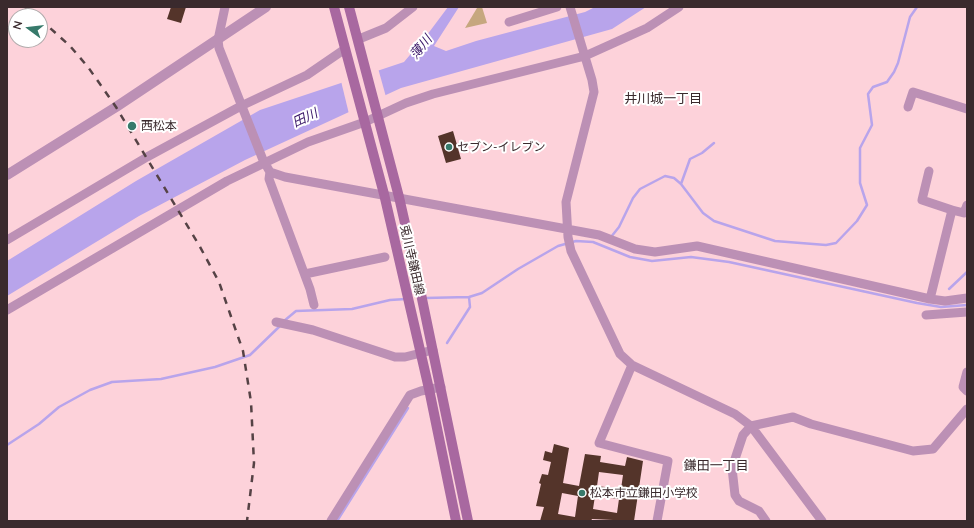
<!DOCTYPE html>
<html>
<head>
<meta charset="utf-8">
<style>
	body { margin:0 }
	#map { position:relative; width:974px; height:528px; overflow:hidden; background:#fdd2da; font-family:Lato,sans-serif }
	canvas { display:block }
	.frame { position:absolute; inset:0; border:8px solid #3a2a2d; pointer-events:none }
	.north { position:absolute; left:8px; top:8px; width:40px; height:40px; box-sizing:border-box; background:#fff; border:1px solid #b0aaab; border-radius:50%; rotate:285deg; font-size:11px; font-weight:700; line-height:16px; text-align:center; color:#3a2a2d }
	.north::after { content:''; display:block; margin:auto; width:14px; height:18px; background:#377a6b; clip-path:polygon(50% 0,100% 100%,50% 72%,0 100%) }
</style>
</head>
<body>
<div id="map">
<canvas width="974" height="528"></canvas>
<div class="frame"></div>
<div class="north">N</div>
</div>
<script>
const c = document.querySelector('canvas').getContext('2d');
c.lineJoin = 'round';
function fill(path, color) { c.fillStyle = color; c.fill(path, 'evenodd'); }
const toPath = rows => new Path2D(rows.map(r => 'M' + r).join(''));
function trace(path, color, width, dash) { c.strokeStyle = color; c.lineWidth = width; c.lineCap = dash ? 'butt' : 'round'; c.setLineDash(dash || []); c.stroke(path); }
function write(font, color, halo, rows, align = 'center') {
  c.font = font + ' Lato,"Noto Sans JP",sans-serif'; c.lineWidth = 4; c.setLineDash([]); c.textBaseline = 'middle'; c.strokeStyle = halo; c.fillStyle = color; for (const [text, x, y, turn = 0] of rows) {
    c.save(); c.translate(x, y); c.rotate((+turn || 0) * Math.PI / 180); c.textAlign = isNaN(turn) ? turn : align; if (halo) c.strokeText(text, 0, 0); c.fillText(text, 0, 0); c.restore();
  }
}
const green = toPath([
	[482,7,487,23,465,28,477,8]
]);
const water = toPath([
	[448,7,459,7,434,46,446,51,476,41,585,12,595,7,646,7,612,29,401,88,245,160,139,216,7,296,7,261,136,181,260,110,404,62,430,31]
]);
const pier = toPath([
	[378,68,386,97,349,114,341,81]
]);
const stream = toPath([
	[681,184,690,159,702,153,714,143],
	[611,237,619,227,633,198,640,189,665,176,674,178,681,184,703,213,714,221,775,241,826,245,836,243,857,221,867,205,860,183,860,148,872,125,868,94,873,87,887,82,894,72,898,63,910,17,917,7],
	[949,289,967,272],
	[425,298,469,297,482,293,518,269,558,246,576,241,593,242,630,257,652,261,691,257,729,262,917,303,941,307,967,305],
	[284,321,296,311,352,309,390,300,406,299],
	[447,343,470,307,469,297],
	[7,445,39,424,59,407,90,390,112,382,161,379,215,367,250,355,281,325],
	[337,521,408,408]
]);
const building = toPath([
	[171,7,186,7,181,23,167,19],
	[453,131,461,159,446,163,438,136],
	[554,444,569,448,563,483,579,486,585,454,601,456,600,462,625,466,627,457,643,461,634,521,592,519,591,521,540,521,544,507,536,506,541,484,539,483,542,474,548,475,551,462,543,460,545,451,552,453],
	[599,472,623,475,621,489,597,486],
	[562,493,578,496,575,517,558,514],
	[595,496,619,499,617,513,593,509]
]);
const minor = toPath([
	[225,7,218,40,219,48,263,160,270,172,269,179,310,289,314,305],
	[570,7,592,80,594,92,566,202,568,237,571,251,620,354,632,365,735,414,751,426,822,521],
	[509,22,557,7],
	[359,39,386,28,413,7],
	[908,107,913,92,967,109],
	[929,171,922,200,952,210,930,299],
	[270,172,285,177,599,235,635,249,655,252,697,246,930,299,945,301,967,298],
	[952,210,964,213,967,205],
	[7,240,147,157,241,106,307,75,345,49],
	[305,274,385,257],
	[7,310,227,181,308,142,365,122,406,103,433,94,585,56,647,28,679,7],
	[926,315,967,312],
	[276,322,313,330,395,357,405,357,433,350],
	[632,365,599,443,668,461,657,521],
	[967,372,963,387,967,391],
	[331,521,410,395,421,391,441,387],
	[766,521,759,511,739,501,735,495,732,468,743,435,751,426,793,417,811,424,913,451,933,449,967,409]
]);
const tertiary = toPath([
	[7,175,116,107,266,7]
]);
const secondary = toPath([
	[334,7,384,194,429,389,456,521],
	[349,7,399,197,421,294,468,521]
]);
const rail = toPath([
	[25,7,37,16],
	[40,19,70,46,88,67,116,107,199,245,219,282,243,351,251,402,254,463,247,521]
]);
const markers = [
	[132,126,5,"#377a6b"],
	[449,147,4,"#377a6b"],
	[582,493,4,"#377a6b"]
];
const poiNames = [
	["西松本",141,126],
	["セブン-イレブン",457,147],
	["松本市立鎌田小学校",590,493]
];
const streetNames = [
	["兎川寺鎌田線",412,260,77]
];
const waterNames = [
	["薄川",421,47,-51],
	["田川",305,118,-25]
];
const neighbourhoodNames = [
	["井川城一丁目",663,99],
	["鎌田一丁目",716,466]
];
fill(green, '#c6a77f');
fill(water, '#b8a4eb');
fill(pier, '#fdd2da');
trace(stream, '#b8a4eb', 2.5);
fill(building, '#54342a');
trace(minor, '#bc90b5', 9);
trace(tertiary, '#bc90b5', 10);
trace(secondary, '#a868a0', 10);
trace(rail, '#554245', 2.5, [7, 7]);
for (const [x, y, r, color] of markers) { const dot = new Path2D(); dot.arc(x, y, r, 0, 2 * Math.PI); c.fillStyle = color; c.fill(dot); trace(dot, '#fff', 1.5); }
write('12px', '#3a2a2d', '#fff', poiNames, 'left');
write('12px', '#3a2a2d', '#fff', streetNames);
write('italic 13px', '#371466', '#fff', waterNames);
write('13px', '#3a2a2d', '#fff', neighbourhoodNames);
</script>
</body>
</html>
